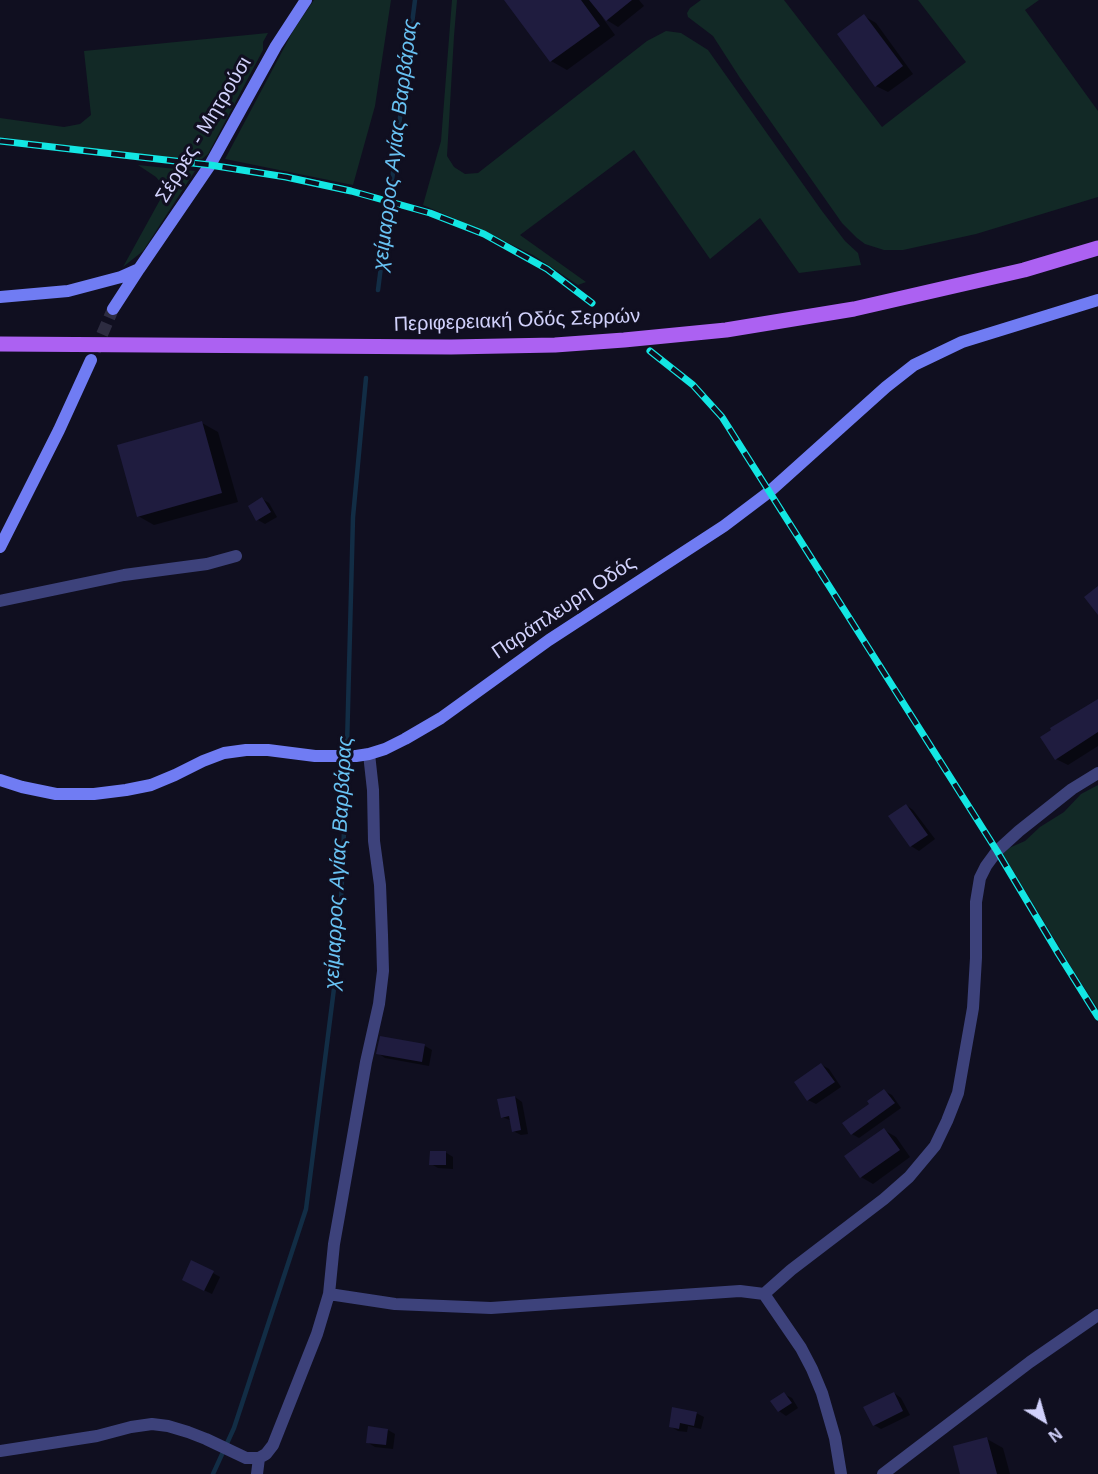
<!DOCTYPE html>
<html>
<head>
<meta charset="utf-8">
<style>
	body { margin:0 }
	#map { position:relative; width:1098px; height:1474px; overflow:hidden; background:#100f20; font-family:Arial,sans-serif }
	canvas { display:block }
	.north { position:absolute; left:1014px; top:1390px; width:60px; height:60px; -webkit-text-stroke:4px #100f20; paint-order:stroke; rotate:143deg; font-size:16px; font-weight:700; line-height:24px; text-align:center; color:#d1d1fb }
	.north::after { content:''; display:block; margin:auto; width:21px; height:27px; background:#d1d1fb; clip-path:polygon(50% 0,100% 100%,50% 72%,0 100%) }
</style>
</head>
<body>
<div id="map">
<canvas width="1098" height="1474"></canvas>
<div class="north">N</div>
</div>
<script>
const c = document.querySelector('canvas').getContext('2d');
c.lineJoin = 'round';
function fill(path, color) { c.fillStyle = color; c.fill(path, 'evenodd'); }
const toPath = rows => new Path2D(rows.map(r => 'M' + r).join(''));
function trace(path, color, width, dash) { c.strokeStyle = color; c.lineWidth = width; c.lineCap = dash ? 'butt' : 'round'; c.setLineDash(dash || []); c.stroke(path); }
function write(font, color, halo, rows, align = 'center') {
  c.font = font + ' Arial,sans-serif'; c.lineWidth = 6; c.setLineDash([]); c.textBaseline = 'middle'; c.strokeStyle = halo; c.fillStyle = color; for (const [text, x, y, turn = 0] of rows) {
    c.save(); c.translate(x, y); c.rotate((+turn || 0) * Math.PI / 180); c.textAlign = isNaN(turn) ? turn : align; if (halo) c.strokeText(text, 0, 0); c.fillText(text, 0, 0); c.restore();
  }
}
const green = toPath([
	[314,0,391,0,375,106,353,185,225,159,293,31],
	[452,0,457,0,454,36,447,156,454,167,465,174,478,173,647,41,666,31,681,33,708,50,822,211,845,241,858,253,861,265,799,273,760,218,710,259,634,150,520,235,586,282,578,285,533,255,488,233,423,205,441,141],
	[701,0,784,0,882,127,966,62,918,0,1039,0,1025,10,1098,111,1098,197,976,234,903,250,884,250,865,244,857,238,842,223,740,78,713,36,688,17,687,13,690,8],
	[268,33,263,42,263,50,208,154,202,159,182,163,0,137,0,118,64,127,80,124,91,115,84,51],
	[138,165,195,171,143,251,123,267,166,189,156,177],
	[1098,785,1098,1009,1073,970,1003,854,1009,848,1025,841,1040,827,1064,812,1081,794]
]);
const shadow = toPath([
	[506,0,639,0,644,6,618,27,602,17,615,35,567,70,551,61],
	[864,16,876,23,913,74,888,92,876,86],
	[202,423,218,432,238,502,154,525,138,516],
	[262,499,269,503,277,517,265,524,258,520],
	[1098,700,1098,746,1068,765,1056,759],
	[906,805,913,810,935,839,919,851,911,846,890,817],
	[425,1046,432,1050,429,1066,385,1058,378,1053],
	[822,1065,829,1069,841,1087,816,1104,808,1100],
	[884,1091,892,1095,901,1108,859,1138,852,1134,871,1104],
	[515,1097,522,1102,528,1134,521,1135,513,1131,512,1121,502,1117],
	[884,1130,896,1137,910,1157,873,1184,861,1177],
	[445,1152,453,1157,453,1169,438,1168,431,1164],
	[213,1273,220,1277,212,1294,191,1284],
	[894,1393,901,1398,910,1415,881,1429,874,1425],
	[784,1394,792,1398,798,1408,786,1416,779,1411],
	[696,1413,704,1417,701,1429,688,1426,687,1432,678,1431,670,1426],
	[388,1430,395,1434,393,1449,375,1447,367,1442],
	[987,1439,1003,1448,1010,1474,962,1474]
]);
const stream = toPath([
	[378,290,415,0],
	[213,1474,234,1428,306,1209,339,949,346,784,353,517,366,378]
]);
const building = toPath([
	[504,0,581,0,600,26,550,62],
	[589,0,632,0,606,21],
	[864,14,903,66,875,87,837,34],
	[202,421,222,493,137,517,117,445],
	[262,497,271,512,256,521,248,506],
	[1098,586,1098,615,1084,597],
	[1098,699,1098,732,1055,760,1040,737,1051,730,1050,728],
	[906,804,928,835,910,847,888,816],
	[380,1036,425,1044,422,1062,376,1054],
	[821,1063,835,1082,807,1101,794,1082],
	[884,1089,895,1103,851,1135,842,1123,869,1104,867,1101],
	[515,1096,521,1130,512,1132,509,1116,501,1118,497,1099],
	[884,1128,900,1150,860,1178,844,1156],
	[430,1151,446,1151,446,1165,429,1165],
	[191,1260,214,1271,204,1291,182,1280],
	[784,1392,792,1403,778,1412,770,1401],
	[894,1392,903,1411,873,1426,863,1407],
	[672,1407,697,1412,694,1426,680,1423,679,1429,669,1427],
	[368,1426,388,1429,386,1445,366,1443],
	[987,1437,997,1474,960,1474,953,1446]
]);
const secondaryTunnel = toPath([
	[95,351,113,309]
]);
const street = toPath([
	[0,601,124,575,207,564,236,556],
	[329,1294,395,1304,491,1308,740,1291,764,1294,791,1270,884,1199,909,1177,935,1146,947,1121,958,1093,973,1008,976,958,976,902,980,878,986,866,997,851,1019,831,1072,789,1098,773],
	[764,1294,801,1348,812,1369,822,1393,835,1438,841,1474],
	[0,1451,97,1436,131,1427,152,1424,168,1426,188,1432,206,1439,246,1458,259,1458,266,1454,273,1445,317,1334,329,1294,334,1244,339,1216,366,1062,379,1004,383,971,382,935,380,885,374,841,373,790,369,754],
	[257,1474,259,1458],
	[883,1474,1030,1362,1098,1315]
]);
const secondary = toPath([
	[0,297,68,291,121,277,139,269],
	[113,309,139,269,210,165,276,46,306,0],
	[0,547,59,430,91,360],
	[0,780,22,787,56,794,94,794,126,790,151,785,175,775,203,761,224,753,246,750,268,750,315,756,356,756,369,754,385,749,405,739,441,718,549,640,724,526,769,492,886,387,914,365,962,342,1098,300]
]);
const primary = toPath([
	[0,344,451,347,555,345,624,340,726,330,854,309,1024,270,1098,248]
]);
const rail = toPath([
	[0,141,210,165,286,177,351,191,430,213,484,234,547,269,592,303],
	[650,351,693,385,722,417,997,851,1058,953,1098,1017]
]);
const streetNames = [
	["Σέρρες - Μητρούσι",204,130,-59],
	["Περιφερειακή Οδός Σερρών",517,321,-2],
	["Παράπλευρη Οδός",564,608,-34]
];
const waterNames = [
	["χείμαρρος Αγίας Βαρβάρας",396,145,-83],
	["χείμαρρος Αγίας Βαρβάρας",339,863,-87]
];
fill(green, '#122926');
fill(shadow, '#0007');
trace(stream, '#122d45', 4.5);
fill(building, '#1f1c3f');
trace(secondaryTunnel, '#2d2c41', 12, [12, 6]);
trace(street, '#3d427b', 12);
trace(secondary, '#707cf3', 12);
trace(primary, '#ac61f2', 15);
trace(rail, '#13e6e3', 7);
trace(rail, '#100f20', 4.5, [14]);
write('20px', '#d1d1fb', '#100f20', streetNames);
write('italic 21px', '#68c2f3', '#100f20', waterNames);
</script>
</body>
</html>
